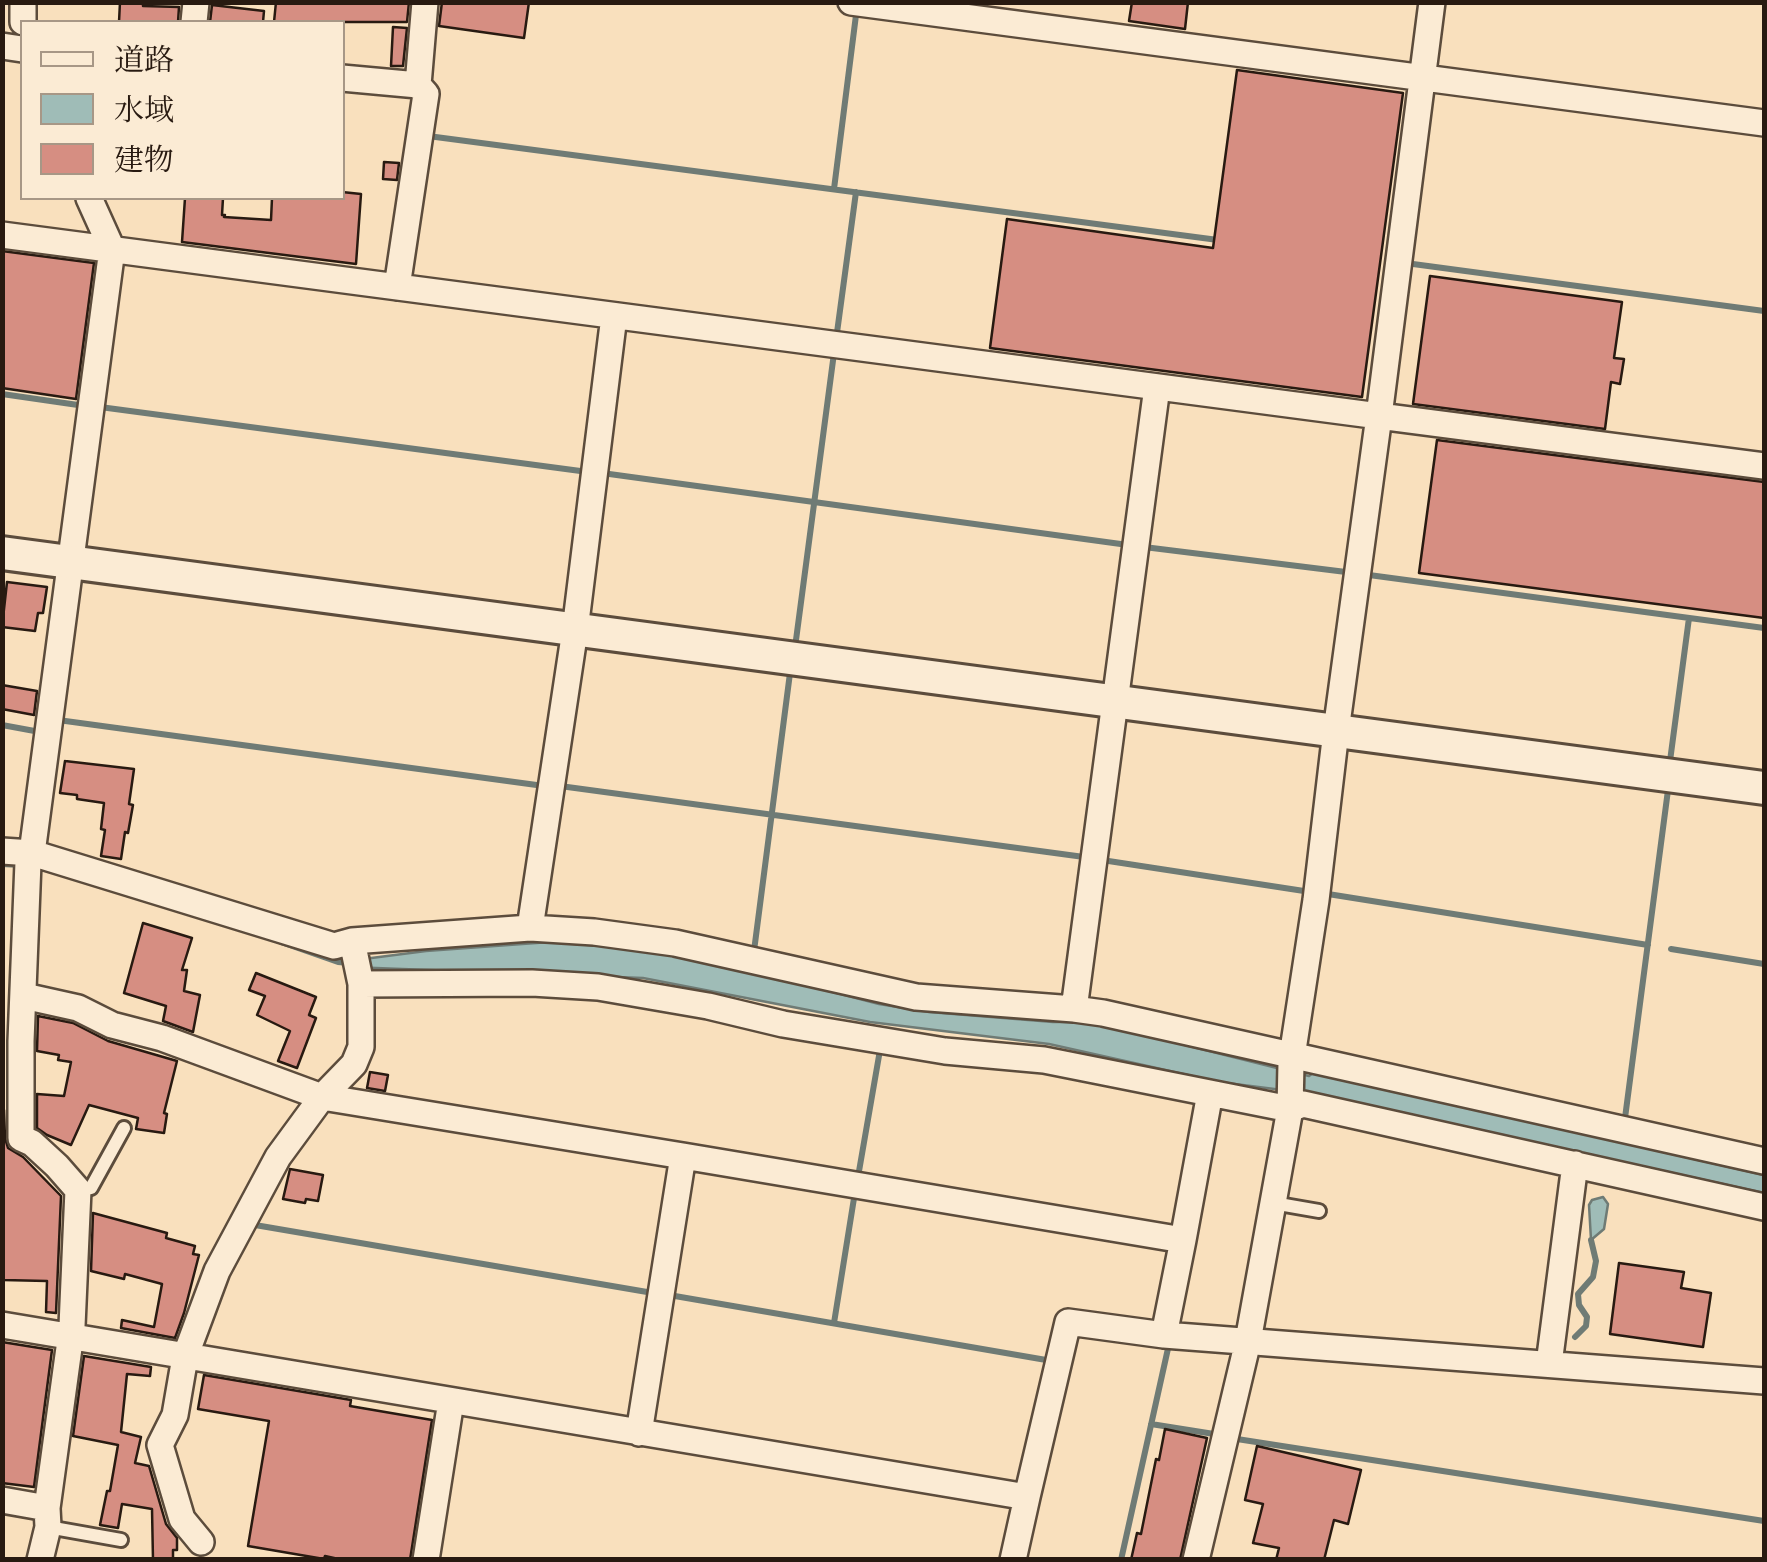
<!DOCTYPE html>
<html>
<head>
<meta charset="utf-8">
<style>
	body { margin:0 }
	#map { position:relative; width:1767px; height:1562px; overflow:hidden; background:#f9e0bd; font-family:"Sorts Mill Goudy","Noto Serif JP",serif }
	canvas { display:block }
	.frame { position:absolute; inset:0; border:5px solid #281a11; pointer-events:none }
	.legend { position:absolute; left:20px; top:20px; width:325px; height:180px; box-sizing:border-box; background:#fbebd4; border:2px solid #a79786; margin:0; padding:12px 18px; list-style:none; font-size:30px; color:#281a11 }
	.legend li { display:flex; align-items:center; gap:20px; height:50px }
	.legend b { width:50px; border:2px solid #a79786 }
</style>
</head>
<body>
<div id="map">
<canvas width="1767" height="1562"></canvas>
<div class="frame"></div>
<ul class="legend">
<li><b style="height:12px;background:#fbebd4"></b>道路</li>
<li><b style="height:28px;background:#9fbcb7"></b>水域</li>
<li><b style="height:28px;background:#d68e82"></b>建物</li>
</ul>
</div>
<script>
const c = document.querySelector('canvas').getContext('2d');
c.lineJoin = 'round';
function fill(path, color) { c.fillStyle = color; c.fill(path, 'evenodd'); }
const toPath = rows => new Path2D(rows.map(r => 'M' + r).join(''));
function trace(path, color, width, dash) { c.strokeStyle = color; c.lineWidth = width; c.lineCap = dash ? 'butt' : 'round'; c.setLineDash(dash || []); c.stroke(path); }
const water = toPath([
	[550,942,679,952,879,1004,929,1012,1053,1022,1093,1022,1309,1076,1314,1072,1764,1175,1764,1193,1306,1093,1219,1082,1049,1044,870,1022,643,978,349,967,348,961,426,951,550,942],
	[1603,1197,1608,1204,1604,1229,1591,1240,1589,1205,1592,1200,1603,1197]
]);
const stream = toPath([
	[428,136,1218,240],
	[834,189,856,15],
	[1413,264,1764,311],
	[836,340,856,192],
	[2,394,85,406],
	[100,407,588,472],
	[602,473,1128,545],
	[1144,547,1346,572],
	[1369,575,1764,628],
	[796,640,834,353],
	[58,720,544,786],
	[2,725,40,732],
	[1670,761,1689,618],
	[560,786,1084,857],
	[1102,860,1304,891],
	[2,864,21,865],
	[1328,894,1648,945],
	[281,942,338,962,350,963],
	[1671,949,1764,964],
	[754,951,790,673],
	[1625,1118,1668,790],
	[858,1177,880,1050],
	[255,1225,653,1293],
	[669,1295,1052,1361],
	[834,1323,855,1192],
	[1575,1337,1586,1326,1587,1317,1579,1305,1578,1294,1593,1277,1596,1261,1591,1240],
	[1151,1424,1214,1434],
	[1237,1439,1764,1521],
	[1121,1560,1169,1344]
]);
const building = toPath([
	[120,2,143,2,143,6,179,7,178,22,119,22,120,2],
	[276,2,409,2,407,22,274,22,276,2],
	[442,2,529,2,524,38,439,26,442,2],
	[1132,2,1188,2,1185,29,1129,21,1132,2],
	[212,5,264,11,263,22,210,22,212,5],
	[393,27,407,28,403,66,391,66,393,27],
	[1237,70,1403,93,1362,397,990,348,1007,219,1213,248,1237,70],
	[384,162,399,163,397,180,383,179,384,162],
	[342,192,361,194,356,264,182,242,185,198,223,198,222,215,225,215,224,217,271,220,272,198,342,198,342,192],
	[2,251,94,263,76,399,2,388,2,251],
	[1430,276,1622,302,1614,358,1624,359,1620,384,1611,382,1605,429,1413,404,1430,276],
	[1437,440,1764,482,1764,618,1419,573,1437,440],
	[7,582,47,587,43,613,38,613,35,631,2,627,7,582],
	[2,685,37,691,34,715,2,709,2,685],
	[65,761,134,769,129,804,133,805,128,833,125,832,121,859,101,856,105,830,101,829,104,803,77,799,77,795,60,793,65,761],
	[143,923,192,938,182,970,187,970,184,991,200,995,193,1032,163,1021,166,1006,124,993,143,923],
	[256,973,316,997,309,1015,316,1018,297,1068,278,1061,290,1031,257,1015,265,996,249,990,256,973],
	[38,1016,73,1023,108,1041,177,1061,164,1113,167,1114,164,1133,136,1129,138,1118,89,1105,71,1145,47,1135,37,1128,37,1094,64,1096,71,1062,58,1060,59,1055,37,1051,38,1016],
	[370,1072,388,1075,385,1091,367,1088,370,1072],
	[4,1110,5,1138,8,1148,23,1157,61,1196,56,1313,46,1312,47,1281,3,1280,4,1110],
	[290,1169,323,1175,318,1201,306,1199,305,1203,283,1199,290,1169],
	[93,1213,167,1233,166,1238,195,1246,193,1254,199,1255,184,1313,175,1338,121,1328,122,1320,154,1327,162,1284,125,1274,124,1279,91,1271,93,1213],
	[1619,1263,1684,1272,1681,1288,1711,1293,1703,1347,1610,1334,1619,1263],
	[2,1342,52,1350,34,1487,2,1483,2,1342],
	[84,1356,151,1367,150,1376,127,1374,121,1432,141,1437,135,1463,149,1466,166,1524,177,1538,177,1550,173,1550,173,1560,153,1560,152,1509,122,1504,118,1528,100,1525,107,1491,110,1491,118,1445,73,1436,84,1356],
	[204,1375,351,1400,350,1406,432,1420,410,1560,343,1560,325,1556,324,1559,248,1546,269,1421,198,1409,204,1375],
	[1165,1429,1207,1438,1180,1560,1131,1560,1137,1533,1141,1534,1156,1459,1159,1460,1165,1429],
	[1257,1446,1361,1470,1348,1524,1334,1520,1324,1560,1276,1560,1279,1548,1253,1543,1263,1504,1245,1500,1257,1446]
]);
const service = toPath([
	[78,1190,91,1188,124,1128],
	[1273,1203,1319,1211],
	[48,1527,121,1540]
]);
const minor = toPath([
	[851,2,1764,123],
	[23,22,23,2],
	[194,22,196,2],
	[2,46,22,49],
	[342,78,418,85,425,2],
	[2,235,1379,416,1432,2],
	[397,287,426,94,418,85],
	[2,851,32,853,334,946,352,941],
	[530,928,594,932,675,943,916,997,1074,1009,1157,387],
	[361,984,532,983,598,987,708,1006,783,1024,945,1051,1044,1060,1290,1109,1303,1104,1764,1207],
	[24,996,78,1008,112,1025,162,1038,322,1097,683,1156],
	[1074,1009,1103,1013,1764,1161],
	[1183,1240,1164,1335,1764,1381],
	[2,1325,1027,1497,1013,1560],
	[1549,1364,1575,1164],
	[639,1433,683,1156,1183,1240,1210,1093],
	[1027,1497,1068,1322,1164,1335],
	[2,1500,47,1508],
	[201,1542,182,1519,160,1445,175,1415,185,1357,217,1271,278,1157,322,1097,354,1064,361,1047,361,984,352,941,530,928,575,630,614,316],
	[40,1560,48,1527,47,1508,72,1326,78,1190,57,1166,32,1143,21,1138,21,1041,28,862,32,853,112,249,89,198],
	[426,1560,451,1401],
	[1196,1560,1248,1341,1290,1109,1291,1063,1316,900,1336,731,1379,416,1764,466]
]);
const tertiary = toPath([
	[2,553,1764,788]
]);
fill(water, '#9fbcb7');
trace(water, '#6f7b75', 2.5);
trace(stream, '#6f7b75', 6);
fill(building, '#d68e82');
trace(building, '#281a11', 2.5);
trace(service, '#5c4c3c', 18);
trace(minor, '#5c4c3c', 30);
trace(tertiary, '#5c4c3c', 38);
trace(service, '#fbebd4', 12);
trace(minor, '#fbebd4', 25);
trace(tertiary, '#fbebd4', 32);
</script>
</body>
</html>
